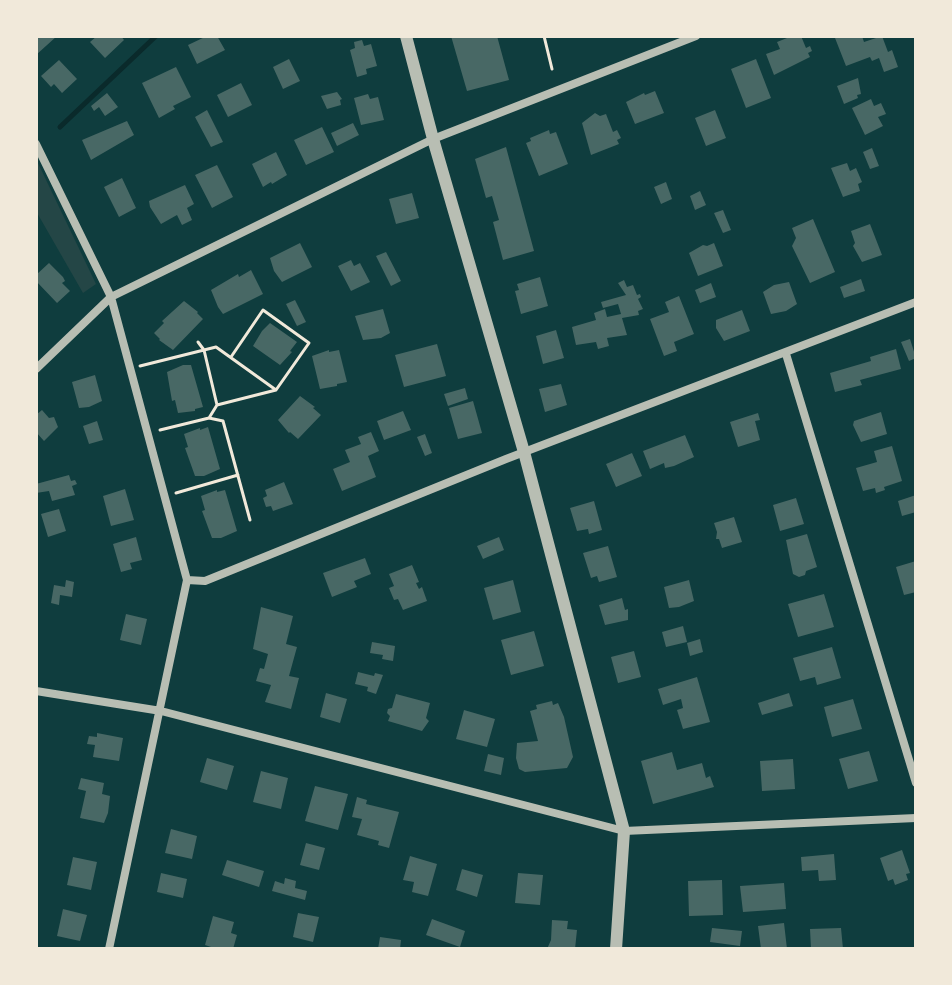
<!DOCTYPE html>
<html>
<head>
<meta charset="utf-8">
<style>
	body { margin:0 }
	#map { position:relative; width:952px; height:985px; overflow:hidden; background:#0f3d3e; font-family:"Source Sans 3",sans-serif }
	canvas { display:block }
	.frame { position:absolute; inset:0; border:38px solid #f1e9da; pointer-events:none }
</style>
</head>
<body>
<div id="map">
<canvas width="952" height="985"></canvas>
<div class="frame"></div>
</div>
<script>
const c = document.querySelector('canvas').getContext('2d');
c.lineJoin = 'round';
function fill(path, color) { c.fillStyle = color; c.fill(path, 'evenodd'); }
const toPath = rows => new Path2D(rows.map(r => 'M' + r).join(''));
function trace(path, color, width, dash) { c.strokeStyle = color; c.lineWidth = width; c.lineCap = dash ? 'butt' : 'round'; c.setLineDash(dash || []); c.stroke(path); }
const green = toPath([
	[36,159,96,284,83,293,36,211]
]);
const stream = toPath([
	[60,127,156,36]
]);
const building = toPath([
	[36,36,57,36,36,55],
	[97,36,121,36,124,40,105,58,90,42],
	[207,36,217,36,225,50,197,64,188,45],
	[451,36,497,36,509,80,467,91],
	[792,36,801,36,806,48,810,46,812,51,808,53,810,57,774,75,766,54,780,49,777,42],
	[840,36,862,36,864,42,882,36,888,52,892,50,898,67,884,72,879,58,872,61,870,57,846,66,835,38],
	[362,40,364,46,371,44,377,66,366,69,367,74,357,77,350,50,355,48,354,42],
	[289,59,300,81,283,89,273,67],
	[756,59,771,98,746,108,731,69],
	[59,60,77,79,62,93,54,84,51,87,41,76],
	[176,67,191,97,173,106,175,109,159,118,142,83],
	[858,78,861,94,857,95,858,98,844,104,837,86],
	[241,83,252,105,228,117,217,95],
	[655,91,664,113,635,124,626,102,644,93,645,95],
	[337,92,342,99,340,100,341,105,327,109,321,96],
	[107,93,118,107,105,116,99,107,94,111,91,106],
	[368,94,370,99,378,97,384,120,361,125,354,98],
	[871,99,874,106,881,103,886,114,878,117,883,126,865,135,852,108],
	[207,110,223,142,211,147,195,117],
	[715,110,726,138,706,146,695,118],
	[595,113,600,116,606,114,613,132,617,130,621,138,617,140,619,144,591,155,582,123],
	[127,121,134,135,91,160,82,140],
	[353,123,359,135,337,146,331,133],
	[322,127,334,152,306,165,294,140],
	[549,130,550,134,556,132,568,164,539,176,526,143,531,141,530,138],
	[506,147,534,251,503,260,493,222,499,220,492,196,486,198,475,159],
	[872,148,879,166,870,169,863,152],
	[276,152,287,175,272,184,271,182,263,187,252,164],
	[847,163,850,171,856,168,862,182,858,184,860,191,843,197,831,168],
	[217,165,233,197,212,208,195,175],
	[122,178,136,208,119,217,104,187],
	[666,182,672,199,661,204,654,187],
	[185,185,194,204,187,208,192,220,182,225,177,215,161,224,150,207,149,201],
	[700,191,706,205,695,210,690,196],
	[412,193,419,218,396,224,389,199],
	[723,210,731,230,723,233,714,213],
	[813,219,835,272,810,283,792,246,796,238,792,228],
	[870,224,882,255,862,262,853,246,855,243,851,231],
	[300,243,312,267,282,282,274,271,270,258],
	[714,243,723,266,698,276,689,253,703,245,707,246],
	[386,252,401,281,391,286,376,256],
	[351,260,354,266,360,263,370,282,351,291,338,266],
	[49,263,63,277,65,281,62,283,70,291,57,303,36,281,36,275],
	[251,270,263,294,223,314,218,307,211,290,238,274,239,277],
	[540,277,548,306,521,314,515,291,519,290,517,284],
	[861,279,865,291,844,298,840,287],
	[624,280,627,287,633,285,637,295,640,294,641,297,638,299,643,309,638,311,639,315,622,318,627,335,607,338,609,346,598,349,596,342,576,345,572,327,596,320,594,313,605,309,607,317,621,314,618,304,603,308,601,302,626,295,618,283],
	[789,282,797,304,786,311,771,314,763,292,774,285],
	[711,283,716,297,700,303,695,290],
	[679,296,694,334,674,342,677,351,664,356,650,319,669,312,665,302],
	[295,300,306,322,297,326,286,304],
	[184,301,198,312,197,313,203,319,173,350,159,340,160,339,154,333,164,323,162,321],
	[383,309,390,333,381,338,363,340,355,316],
	[742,310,750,331,724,341,716,328,716,320],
	[270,323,297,342,290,351,292,352,280,365,253,346,262,331],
	[556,330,564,358,543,364,536,336],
	[910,339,916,358,909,361,901,342],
	[437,344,446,376,404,387,395,355],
	[896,349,901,369,860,380,862,385,835,392,830,373,871,361,870,357],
	[329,350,329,352,339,350,347,382,337,384,337,386,320,389,312,356],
	[183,365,191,365,203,407,195,409,195,411,178,413,175,400,172,401,167,372],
	[95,375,102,401,89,407,79,408,72,382],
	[561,384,567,405,545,412,539,389],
	[465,388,468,399,448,406,444,394],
	[300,396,315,407,313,408,321,415,298,439,290,432,289,433,278,420],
	[473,401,482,433,458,439,449,408],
	[42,410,49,418,54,417,58,427,44,441,36,432,36,415],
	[403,411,411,430,384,440,377,421],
	[881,412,887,434,861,442,853,425,854,421],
	[758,413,760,420,755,421,760,440,738,447,730,422],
	[97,421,103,440,89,444,83,426],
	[208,427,220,469,204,476,195,476,185,448,188,447,184,434,200,428,200,430],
	[371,432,379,451,368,456,376,477,342,491,333,469,350,462,345,450,361,444,358,437],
	[425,434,432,453,425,456,417,437],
	[685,435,694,457,674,466,665,468,664,463,650,469,643,451],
	[892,446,902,481,884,487,885,490,876,493,875,488,863,491,856,468,877,462,874,451],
	[632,453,642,476,616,487,606,464],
	[69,475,71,481,75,480,77,484,72,486,75,495,52,501,49,491,36,493,36,484],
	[284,482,293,504,273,511,271,506,266,507,263,498,267,496,265,490],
	[125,489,134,520,111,526,103,496],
	[217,490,217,492,225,490,237,531,221,538,212,538,202,511,205,510,201,496],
	[916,495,916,512,902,516,898,501],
	[796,498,804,524,780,531,773,505],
	[594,501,602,530,589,534,588,529,577,531,570,508],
	[59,509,66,531,48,537,41,514],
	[734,517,742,542,722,548,719,539,716,539,717,532,714,523],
	[807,534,817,567,806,571,805,575,799,577,793,574,786,540],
	[136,537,142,560,130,563,132,569,121,572,113,544],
	[499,537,504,550,483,559,477,546],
	[608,546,617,577,599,582,597,576,591,578,583,553],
	[365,558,371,574,354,581,357,587,332,597,323,573],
	[916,561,916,592,904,595,896,567],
	[412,565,419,582,416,583,419,589,422,587,427,601,403,610,398,599,394,600,389,588,394,586,389,574],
	[66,580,74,582,72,597,60,595,59,605,51,603,54,585,65,587],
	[513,580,521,612,493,620,484,588],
	[689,580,694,601,679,607,669,608,664,587],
	[824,594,834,627,798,637,788,604],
	[622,598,625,610,628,609,628,620,605,625,599,605],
	[261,607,293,616,286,644,297,647,289,676,299,678,291,709,265,702,271,685,256,681,260,668,264,669,268,654,253,649],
	[126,614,147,619,141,645,120,640],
	[683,626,687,642,666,647,662,632],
	[534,631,544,666,511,675,501,640],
	[700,639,703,652,690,656,687,643],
	[372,642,395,646,393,661,382,659,383,655,370,653],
	[832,647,841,678,817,685,815,677,800,681,793,658],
	[634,651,641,677,618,683,611,657],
	[358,672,374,676,375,673,383,675,376,694,367,691,368,687,355,684],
	[697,677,710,722,683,729,677,710,683,708,681,699,663,705,658,689],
	[326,693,347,699,340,723,320,717],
	[789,693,793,706,762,715,758,703],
	[396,694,430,703,426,718,429,721,422,731,388,721,390,716,387,713,388,709,392,708],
	[853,699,862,729,832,737,824,707],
	[552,701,553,705,558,703,564,717,573,757,567,768,525,772,519,769,516,758,517,743,538,741,530,711,537,709,536,705],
	[464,710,495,719,487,747,456,739],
	[97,733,123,738,119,761,93,757,95,745,87,744,89,736,97,737],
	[869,751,878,781,848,789,839,759],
	[672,752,677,770,702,763,706,778,710,776,714,787,653,804,641,761],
	[488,754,504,758,501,775,484,771],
	[207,758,234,766,227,790,200,782],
	[793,759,795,789,762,791,760,761],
	[261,771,288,778,281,809,253,802],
	[81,778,104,783,102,794,110,796,108,813,104,823,80,818,86,791,78,789],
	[315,786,348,794,338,830,305,821],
	[357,797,367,800,366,804,399,812,389,848,378,845,379,841,357,835,362,819,352,817],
	[171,829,197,836,192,859,165,853],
	[306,843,325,848,319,870,300,865],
	[902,850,910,873,906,874,908,880,895,885,893,879,888,881,880,858],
	[834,854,836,880,819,881,818,870,802,871,801,857],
	[410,856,437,864,428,896,412,892,414,882,403,880],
	[73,857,97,862,91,890,67,885],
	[227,860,264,871,259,887,222,875],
	[462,869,483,875,477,897,456,890],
	[161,873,187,879,183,898,157,892],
	[518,873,543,875,540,905,515,903],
	[285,878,296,881,295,888,307,891,305,900,272,891,275,881,284,884],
	[722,880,723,915,689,916,688,881],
	[784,883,786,909,743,912,740,886],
	[63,909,87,915,80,941,57,936],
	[298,913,319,917,313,942,293,937],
	[213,916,234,922,231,933,237,935,233,949,217,949,205,945],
	[432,919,465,931,460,947,426,935],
	[552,920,568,921,567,929,577,930,575,949,547,949,551,940],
	[784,923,787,949,761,949,758,926],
	[712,928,742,931,740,946,710,942],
	[841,928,843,949,811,949,810,929],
	[380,937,401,940,400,949,378,949]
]);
const path = toPath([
	[544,36,552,69],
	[198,342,204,350,217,405],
	[140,366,216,347,276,390],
	[209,418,223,421,250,520],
	[160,430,209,418,217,405,276,390,309,343,263,310,231,357],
	[176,493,238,475]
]);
const minor = toPath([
	[36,144,111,297,187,580,109,949],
	[786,354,916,783],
	[36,369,111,297,433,139,696,36],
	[187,580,205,581,506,459,916,302],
	[36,691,161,711,624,831,916,818]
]);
const tertiary = toPath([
	[406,36,433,139,524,452,624,831,616,949]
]);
fill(green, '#244646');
trace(stream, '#0a2a2b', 5);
fill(building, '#486865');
trace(path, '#f1e9da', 3);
trace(minor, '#b8beb3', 8);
trace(tertiary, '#b8beb3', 12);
</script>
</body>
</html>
